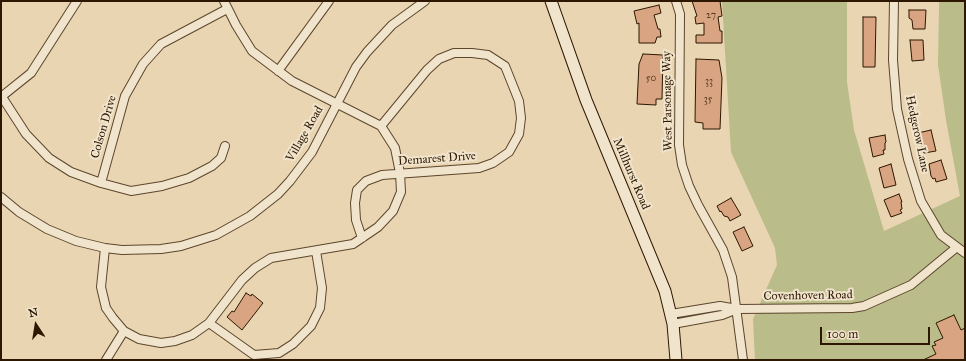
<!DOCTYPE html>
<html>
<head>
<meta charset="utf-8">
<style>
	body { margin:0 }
	#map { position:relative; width:966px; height:361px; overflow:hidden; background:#e9d5b2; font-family:"IM FELL Great Primer",serif }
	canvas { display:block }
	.frame { position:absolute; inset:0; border:2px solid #2d1700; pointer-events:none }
	.north { position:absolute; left:16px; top:305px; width:40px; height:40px; -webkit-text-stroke:3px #f1e4cd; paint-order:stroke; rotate:348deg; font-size:11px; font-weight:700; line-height:16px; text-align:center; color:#2d1700 }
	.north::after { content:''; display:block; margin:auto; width:14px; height:18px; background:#2d1700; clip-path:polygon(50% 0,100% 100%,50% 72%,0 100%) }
	.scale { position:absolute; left:820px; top:327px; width:110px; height:18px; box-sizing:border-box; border:2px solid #2d1700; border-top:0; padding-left:5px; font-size:12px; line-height:14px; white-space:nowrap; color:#2d1700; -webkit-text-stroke:3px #f1e4cd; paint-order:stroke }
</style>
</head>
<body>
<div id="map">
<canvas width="966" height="361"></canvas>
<div class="frame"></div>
<div class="north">N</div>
<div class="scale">100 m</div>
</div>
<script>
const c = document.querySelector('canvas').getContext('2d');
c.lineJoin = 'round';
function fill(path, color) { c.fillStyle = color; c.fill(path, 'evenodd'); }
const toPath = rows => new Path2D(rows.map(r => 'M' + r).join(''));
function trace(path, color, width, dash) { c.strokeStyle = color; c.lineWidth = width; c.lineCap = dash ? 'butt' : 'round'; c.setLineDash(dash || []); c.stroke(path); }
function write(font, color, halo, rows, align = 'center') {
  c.font = font + ' "IM FELL Great Primer",serif'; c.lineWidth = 4; c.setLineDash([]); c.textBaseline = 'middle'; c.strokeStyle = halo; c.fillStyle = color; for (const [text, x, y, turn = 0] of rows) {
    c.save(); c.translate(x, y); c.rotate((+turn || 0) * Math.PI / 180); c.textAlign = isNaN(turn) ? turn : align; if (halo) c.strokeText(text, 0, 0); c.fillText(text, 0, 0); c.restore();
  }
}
const green = toPath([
	[722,1,847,1,847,82,854,130,884,231,960,196,946,120,938,65,939,7,939,1,965,1,965,360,755,360,753,319,777,265,775,248,731,152]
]);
const building = toPath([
	[692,1,720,1,722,16,718,17,720,31,722,31,722,43,696,43,696,35,704,35,704,23,696,24,695,17,697,16,692,1],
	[659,5,661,13,654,15,658,29,660,29,661,37,657,37,655,43,639,43,639,23,637,24,634,11,659,5],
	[909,10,926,10,925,29,913,29,912,20,909,18,909,10],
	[863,17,876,17,875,67,863,67,863,17],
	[910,40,923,40,924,60,912,61,910,40],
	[643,54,663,55,662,99,656,99,656,105,637,104,639,64,643,54],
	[696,59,719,60,722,78,720,129,703,129,703,123,695,122,696,59],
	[931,130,936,151,924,153,918,133,931,130],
	[885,135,886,142,885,143,885,150,883,150,884,154,873,157,869,138,885,135],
	[941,160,947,179,936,182,935,178,933,179,931,176,929,164,941,160],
	[891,164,896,185,884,188,879,168,891,164],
	[899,194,902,202,901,202,902,209,900,210,902,213,891,217,884,200,899,194],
	[731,198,741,215,730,221,728,217,724,216,721,211,720,212,717,206,731,198],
	[744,227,753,246,742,251,733,232,744,227],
	[246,293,251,296,252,294,263,303,242,330,227,317,232,311,234,312,246,293],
	[954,315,961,330,965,328,965,360,923,360,936,354,932,346,936,345,934,342,943,338,936,323,954,315]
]);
const street = toPath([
	[676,1,680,14,679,145,682,165,689,186,698,205,723,250,732,277,743,360],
	[894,1,893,60,897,109,908,159,921,201,941,235,965,253],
	[278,71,329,1],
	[1,97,31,73,77,1],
	[2,97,26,134,49,158,71,172,101,183,131,191,162,186,189,178,212,166,221,158,225,146],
	[101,183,125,96,143,64,161,44,227,9],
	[1,197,19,212,47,229,76,241,105,248,122,250,161,249,181,246,216,235,250,216,278,194,290,181,312,152,356,67,367,52,392,25,425,1],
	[362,238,356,220,355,203,357,190,366,181,382,175,479,168,493,163,509,152,519,134,521,118,519,101,505,66,488,55,472,53,454,53,439,59,427,70,381,126],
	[105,248,101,287,106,308,113,318,124,331,139,339,161,343,175,341,192,335,209,323,242,280,255,268,271,258,353,244,378,227,393,211,401,192,400,173,395,148,381,126,292,81,252,51,236,25,224,1],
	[737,309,852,308,864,306,911,285,957,247],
	[671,314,720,306,737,309,722,315,673,324],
	[209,323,254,355,279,353,293,344,311,326,320,308,322,288,316,251],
	[106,360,124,331]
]);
const secondary = toPath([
	[551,1,586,100,665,291,673,324,676,360]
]);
const numberNames = [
	["27",711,16],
	["50",651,79],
	["33",709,82],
	["35",708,100]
];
const streetNames = [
	["West Parsonage Way",668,101,-91],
	["Colson Drive",104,127,-74],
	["Village Road",305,134,-60],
	["Hedgerow Lane",917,134,78],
	["Demarest Drive",437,159,-4],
	["Millhurst Road",631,174,67],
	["Covenhoven Road",808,296,-1]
];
fill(green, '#babc89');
fill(building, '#d8a482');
trace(building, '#2d1700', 1);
trace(street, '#5c462c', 10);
trace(secondary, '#2d1700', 13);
trace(street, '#f1e4cd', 8);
trace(secondary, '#f1e4cd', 11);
write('10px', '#583a20', null, numberNames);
write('12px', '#2d1700', '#f1e4cd', streetNames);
</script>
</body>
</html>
